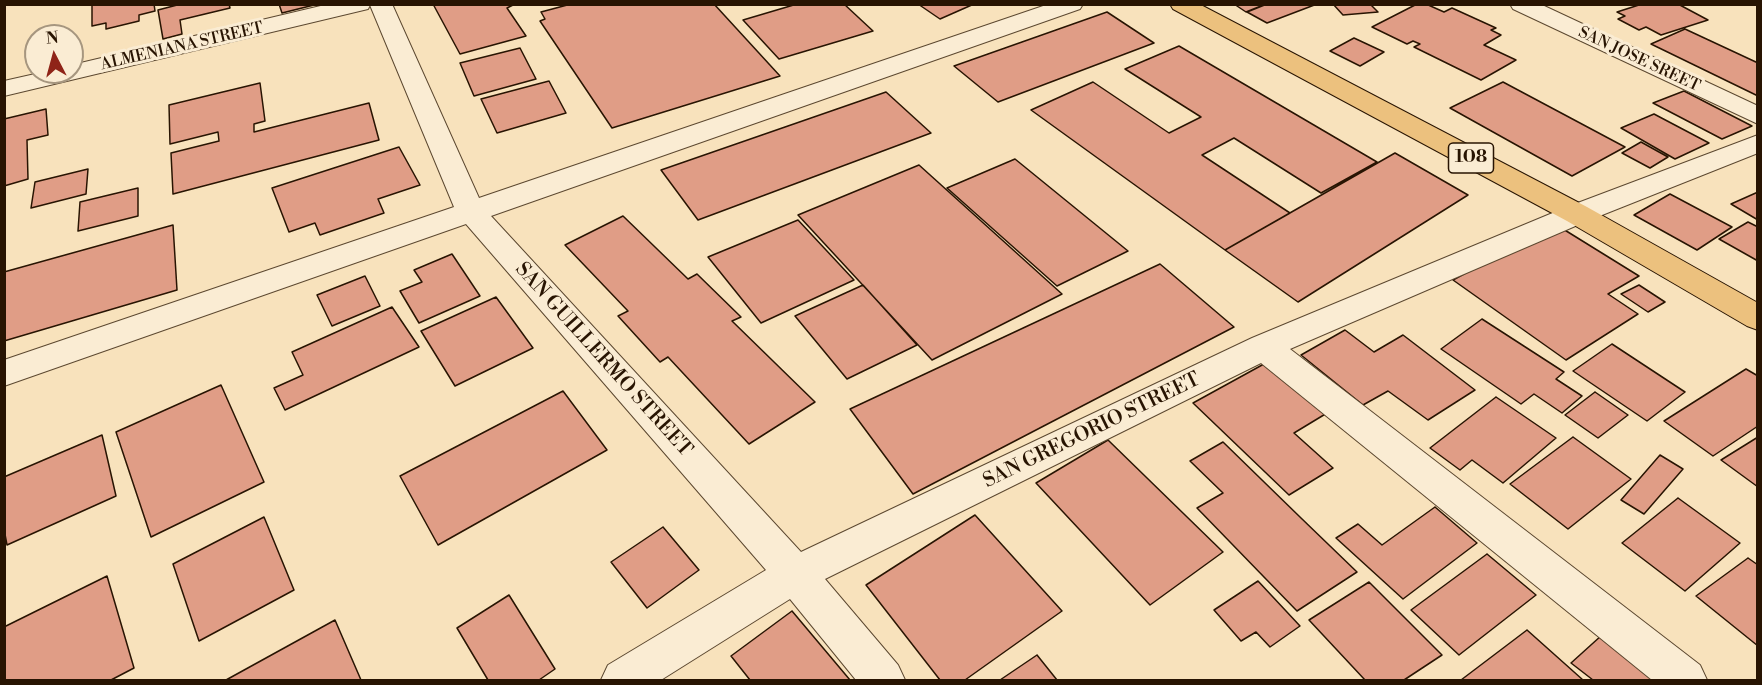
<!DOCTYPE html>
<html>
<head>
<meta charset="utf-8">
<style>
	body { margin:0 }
	#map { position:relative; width:1762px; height:685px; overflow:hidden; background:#f8e2bc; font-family:"Libre Bodoni",serif }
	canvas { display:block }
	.frame { position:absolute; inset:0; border:6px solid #281402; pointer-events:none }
	.north { position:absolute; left:24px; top:24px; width:60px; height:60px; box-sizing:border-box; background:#faecd3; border:2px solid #a6967f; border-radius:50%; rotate:354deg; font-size:16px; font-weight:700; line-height:24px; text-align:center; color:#281402 }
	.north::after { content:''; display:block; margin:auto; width:21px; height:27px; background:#8f2418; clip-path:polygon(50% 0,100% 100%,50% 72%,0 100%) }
</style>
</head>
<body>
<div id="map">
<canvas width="1762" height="685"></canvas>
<div class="frame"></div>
<div class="north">N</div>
</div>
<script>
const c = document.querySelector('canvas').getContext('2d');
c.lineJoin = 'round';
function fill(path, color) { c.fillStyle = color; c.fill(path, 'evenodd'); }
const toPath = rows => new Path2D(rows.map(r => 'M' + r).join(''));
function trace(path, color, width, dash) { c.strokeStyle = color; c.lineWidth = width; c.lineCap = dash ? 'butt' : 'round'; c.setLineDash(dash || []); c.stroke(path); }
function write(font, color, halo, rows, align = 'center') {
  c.font = font + ' "Libre Bodoni",serif'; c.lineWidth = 6; c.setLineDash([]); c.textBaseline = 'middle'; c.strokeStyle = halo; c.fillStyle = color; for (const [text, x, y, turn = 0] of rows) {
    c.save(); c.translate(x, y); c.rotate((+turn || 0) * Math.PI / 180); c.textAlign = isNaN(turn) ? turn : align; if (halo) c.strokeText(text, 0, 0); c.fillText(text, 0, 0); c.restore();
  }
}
const building = toPath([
	[92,4,154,4,155,11,139,15,139,21,106,29,106,23,92,26,92,4],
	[181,4,229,4,230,8,180,20,182,34,163,39,158,10,181,4],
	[279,4,318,4,282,13,279,4],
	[433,4,515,4,507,8,526,36,460,54,433,4],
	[571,4,714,4,780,76,612,128,540,21,545,19,541,12,571,4],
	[797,4,844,4,873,31,779,59,743,20,797,4],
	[918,4,974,4,940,19,918,4],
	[1234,4,1266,4,1246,12,1234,4],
	[1267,4,1317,4,1267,23,1247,12,1267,4],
	[1333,4,1370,4,1378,12,1343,15,1333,4],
	[1417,4,1426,4,1444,12,1452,8,1496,28,1491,30,1501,35,1484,45,1516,60,1481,80,1414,47,1420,44,1413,41,1407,44,1372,27,1417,4],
	[1642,4,1678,4,1708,20,1661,35,1646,27,1639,30,1618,19,1625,16,1617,12,1642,4],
	[1107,12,1154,43,998,102,954,66,1107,12],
	[1685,29,1758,63,1758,96,1651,44,1685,29],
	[1354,38,1384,52,1360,66,1330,51,1354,38],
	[1179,46,1377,162,1321,193,1234,138,1202,155,1290,213,1225,250,1031,110,1093,82,1169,133,1201,117,1125,69,1179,46],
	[520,48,536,79,474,96,460,63,520,48],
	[549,81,566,113,497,133,481,99,549,81],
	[1503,82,1625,147,1572,176,1450,108,1503,82],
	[260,83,265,121,254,124,254,132,369,103,379,140,173,194,171,153,219,141,218,132,170,144,169,105,260,83],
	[1684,91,1752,126,1722,139,1653,103,1684,91],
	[886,92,931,133,698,220,661,170,886,92],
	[46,109,48,135,27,140,28,179,4,186,4,119,46,109],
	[1654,114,1709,143,1675,159,1621,128,1654,114],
	[1641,142,1668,157,1650,168,1622,153,1641,142],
	[399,147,420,185,378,199,384,213,320,235,315,223,289,232,272,188,399,147],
	[1395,153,1468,195,1298,302,1225,250,1395,153],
	[1015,159,1128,251,1057,286,947,188,1015,159],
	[919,165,1062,294,932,360,798,215,919,165],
	[88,169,86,194,31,208,35,182,88,169],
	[138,188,138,216,78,231,80,202,138,188],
	[1758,192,1758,220,1731,204,1758,192],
	[1670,194,1732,227,1697,250,1634,215,1670,194],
	[623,216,688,279,697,274,741,317,732,321,815,402,749,444,668,357,660,362,618,316,628,311,565,245,623,216],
	[798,220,854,280,761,323,708,257,798,220],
	[1748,222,1758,227,1758,261,1719,239,1748,222],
	[1555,224,1639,276,1608,294,1638,314,1566,360,1453,280,1555,224],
	[173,225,177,290,4,341,4,272,173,225],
	[452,254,480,296,419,323,400,291,422,282,414,270,452,254],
	[1160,264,1234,327,913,494,850,409,1160,264],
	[365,276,380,306,332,326,317,295,365,276],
	[863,285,917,345,847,379,795,316,863,285],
	[1639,285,1665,302,1648,312,1621,294,1639,285],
	[496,297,533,348,455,386,421,331,496,297],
	[392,307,419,347,285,410,274,388,303,375,292,352,392,307],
	[1482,319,1564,372,1556,379,1582,396,1562,413,1534,394,1521,404,1441,349,1482,319],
	[1345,330,1374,352,1403,335,1475,390,1428,420,1388,391,1363,405,1301,355,1345,330],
	[1612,344,1685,392,1647,421,1573,371,1612,344],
	[1273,359,1332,410,1294,433,1333,468,1289,495,1193,403,1273,359],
	[1746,369,1758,376,1758,426,1713,456,1664,421,1746,369],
	[221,385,264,482,151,537,116,432,221,385],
	[563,391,607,450,438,545,400,476,563,391],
	[1595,392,1628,415,1598,438,1565,415,1595,392],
	[1496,397,1556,438,1503,483,1472,460,1460,470,1430,448,1496,397],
	[102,435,116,496,7,545,4,529,4,477,102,435],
	[1573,437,1631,479,1568,529,1510,484,1573,437],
	[1758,437,1758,487,1721,460,1758,437],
	[1108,440,1223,552,1150,605,1036,483,1108,440],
	[1223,442,1301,518,1357,572,1297,611,1197,508,1223,493,1190,461,1223,442],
	[1660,455,1683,469,1644,514,1621,500,1660,455],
	[1678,498,1740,543,1685,591,1622,543,1678,498],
	[1435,507,1477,543,1403,599,1336,538,1358,524,1382,545,1435,507],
	[975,515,1062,611,965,680,940,680,866,585,975,515],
	[264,517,294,590,199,641,173,564,264,517],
	[663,527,699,570,647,608,611,562,663,527],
	[1487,554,1536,595,1459,655,1411,610,1487,554],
	[1748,558,1758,565,1758,646,1696,596,1748,558],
	[107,576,134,668,111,680,4,680,4,627,107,576],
	[1258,581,1300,626,1270,647,1256,632,1241,641,1214,610,1258,581],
	[1369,582,1442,655,1404,680,1365,680,1309,620,1369,582],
	[509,595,555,669,539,680,488,680,457,628,509,595],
	[792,611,850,680,750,680,731,656,792,611],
	[335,620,361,680,226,680,335,620],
	[1527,630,1583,680,1461,680,1527,630],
	[1602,635,1658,680,1593,680,1571,663,1602,635],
	[1037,655,1057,680,1000,680,1037,655]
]);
const minor = toPath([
	[329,4,392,4,479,198,1049,4,1083,4,1080,9,491,216,801,552,1252,338,1567,207,1758,135,1758,153,1587,221,1290,349,1700,665,1707,680,1652,680,1261,363,825,579,898,665,905,680,856,680,790,599,661,680,601,680,608,665,766,570,466,224,4,386,4,360,454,207,370,5,368,9,4,96,4,81,44,72,72,72,72,65,329,4],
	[1510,4,1540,4,1758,106,1758,124,1513,9,1510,4]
]);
const major = toPath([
	[1170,4,1199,4,1587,207,1758,303,1758,330,1747,326,1567,221,1173,9,1170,4]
]);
const farStreetnames = [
	["ALMENIANA STREET",182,47,-13],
	["SAN JOSE SREET",1639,60,25]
];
const shields = [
	[1471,158,45]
];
const shieldNames = [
	["108",1471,158]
];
const streetNames = [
	["SAN GUILLERMO STREET",603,360,48],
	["SAN GREGORIO STREET",1092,431,-26]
];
fill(building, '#e09d86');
trace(building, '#281402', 1.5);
trace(minor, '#5c4830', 2);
trace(major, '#281402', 2);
fill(minor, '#faecd3');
fill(major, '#ecc17e');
write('16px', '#281402', '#faecd3', farStreetnames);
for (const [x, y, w] of shields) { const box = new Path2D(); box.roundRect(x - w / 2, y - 15, w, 30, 4.5); c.fillStyle = '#faecd3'; c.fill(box); trace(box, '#281402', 1.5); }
write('bold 18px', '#281402', null, shieldNames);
write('20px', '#281402', '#faecd3', streetNames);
</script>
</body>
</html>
